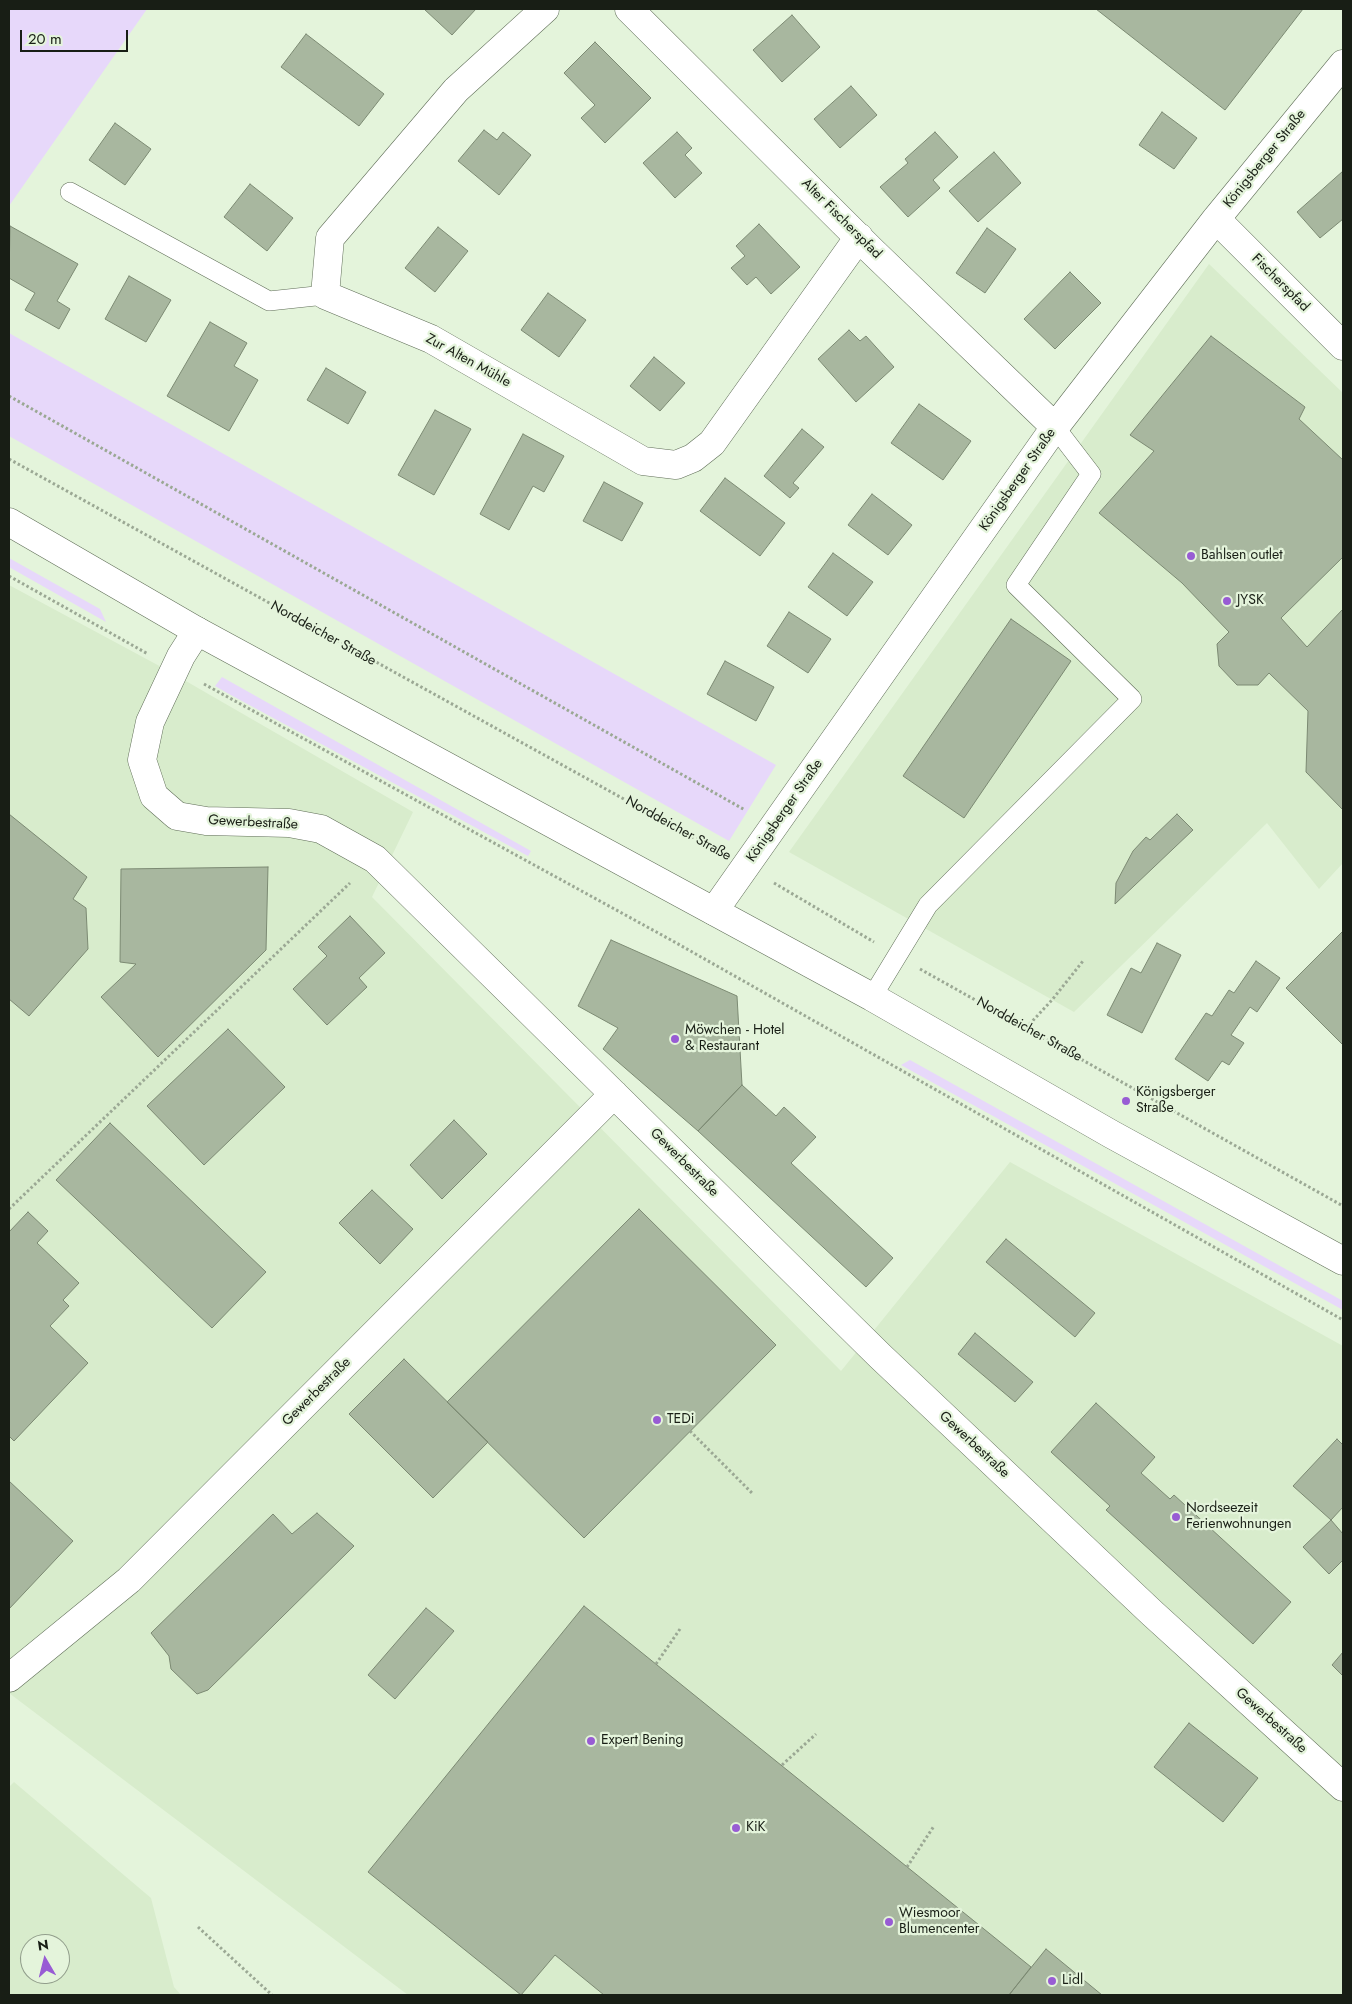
<!DOCTYPE html>
<html>
<head>
<meta charset="utf-8">
<style>
	body { margin:0 }
	#map { position:relative; width:1352px; height:2004px; overflow:hidden; background:#e4f4db; font-family:Jost,sans-serif }
	canvas { display:block }
	.frame { position:absolute; inset:0; border:10px solid #181e15; pointer-events:none }
	.north { position:absolute; left:20px; top:1934px; width:50px; height:50px; box-sizing:border-box; background:#e4f4db; border:1px solid #929e8c; border-radius:50%; rotate:352deg; font-size:14px; font-weight:700; line-height:20px; text-align:center; color:#181e15 }
	.north::after { content:''; display:block; margin:auto; width:18px; height:22px; background:#985cd4; clip-path:polygon(50% 0,100% 100%,50% 72%,0 100%) }
	.scale { position:absolute; left:20px; top:30px; width:108px; height:22px; box-sizing:border-box; border:2px solid #181e15; border-top:0; padding-left:6px; font-size:15px; line-height:18px; white-space:nowrap; color:#181e15; -webkit-text-stroke:4px #e4f4db; paint-order:stroke }
</style>
</head>
<body>
<div id="map">
<canvas width="1352" height="2004"></canvas>
<div class="frame"></div>
<div class="north">N</div>
<div class="scale">20 m</div>
</div>
<script>
const c = document.querySelector('canvas').getContext('2d');
c.lineJoin = 'round';
function fill(path, color) { c.fillStyle = color; c.fill(path, 'evenodd'); }
const toPath = rows => new Path2D(rows.map(r => 'M' + r).join(''));
function trace(path, color, width, dash) { c.strokeStyle = color; c.lineWidth = width; c.lineCap = dash ? 'butt' : 'round'; c.setLineDash(dash || []); c.stroke(path); }
function write(font, color, halo, rows, align = 'center') {
  c.font = font + ' Jost,sans-serif'; c.lineWidth = 4.5; c.setLineDash([]); c.textBaseline = 'middle'; c.strokeStyle = halo; c.fillStyle = color; for (const [text, x, y, turn = 0] of rows) {
    c.save(); c.translate(x, y); c.rotate((+turn || 0) * Math.PI / 180); c.textAlign = isNaN(turn) ? turn : align; if (halo) c.strokeText(text, 0, 0); c.fillText(text, 0, 0); c.restore();
  }
}
const built = toPath([
	[1209,264,1343,393,1343,863,1319,889,1267,823,1074,1012,789,852],
	[9,585,165,669,413,812,372,897,841,1371,1010,1162,1343,1346,1343,1995,408,1995,9,1693],
	[14,1782,151,1898,174,1987,181,1995,9,1995,9,1787],
	[30,1944,60,1944,60,1974,30,1974]
]);
const green = toPath([
	[9,9,147,9,9,206],
	[9,333,776,765,729,841,9,436],
	[9,558,100,609,106,622,9,567],
	[222,677,531,851,528,856,229,694,215,686],
	[910,1060,1343,1301,1343,1310,901,1065]
]);
const building = toPath([
	[424,9,476,9,452,35,424,9],
	[1096,9,1303,9,1225,110,1096,9],
	[792,15,820,47,782,82,753,50,792,15],
	[306,34,384,94,359,126,281,67,306,34],
	[595,42,651,98,605,143,581,118,595,105,564,73,595,42],
	[851,86,877,115,840,148,814,119,851,86],
	[1162,112,1197,138,1174,169,1139,145,1162,112],
	[115,123,151,149,125,185,89,160,115,123],
	[484,130,497,140,503,132,531,155,499,195,458,161,484,130],
	[677,132,692,148,685,155,702,173,675,198,643,163,677,132],
	[935,132,958,157,933,180,940,188,908,217,880,187,908,163,905,159,935,132],
	[994,152,1021,183,978,222,949,191,994,152],
	[1343,171,1343,219,1320,238,1297,212,1343,171],
	[250,184,293,218,267,251,224,217,250,184],
	[759,224,800,267,771,294,756,277,747,285,731,268,745,256,736,246,759,224],
	[10,226,78,264,57,301,70,309,59,329,25,310,35,293,9,278,10,226],
	[438,227,468,251,435,292,405,268,438,227],
	[987,228,1016,249,985,293,956,273,987,228],
	[1070,272,1101,303,1055,349,1024,319,1070,272],
	[129,276,171,300,146,342,105,319,129,276],
	[548,293,586,320,559,357,521,330,548,293],
	[210,322,247,343,234,366,258,380,229,431,167,396,210,322],
	[849,330,860,341,866,336,894,367,856,402,818,359,849,330],
	[1211,336,1305,407,1299,419,1343,460,1343,557,1281,618,1307,647,1343,609,1343,810,1306,772,1308,711,1269,673,1258,685,1237,685,1219,666,1217,644,1229,632,1182,583,1099,513,1154,451,1130,435,1211,336],
	[654,357,685,383,660,411,630,386,654,357],
	[326,368,366,392,348,424,307,400,326,368],
	[919,404,971,441,943,480,891,443,919,404],
	[435,410,471,429,434,495,398,475,435,410],
	[802,429,824,447,793,483,799,488,790,498,764,476,802,429],
	[523,434,564,456,544,492,533,486,509,530,480,514,523,434],
	[725,478,785,523,760,556,700,511,725,478],
	[604,482,643,503,622,541,583,521,604,482],
	[872,494,912,525,888,555,848,525,872,494],
	[833,553,873,582,847,616,808,587,833,553],
	[789,612,831,639,808,673,767,646,789,612],
	[1011,619,1071,661,964,818,903,776,1011,619],
	[725,661,774,687,756,721,707,694,725,661],
	[9,814,87,877,73,899,86,908,88,949,29,1016,9,999,9,814],
	[1177,814,1193,830,1115,904,1116,883,1133,851,1146,837,1150,840,1177,814],
	[268,867,266,950,158,1057,101,997,136,964,120,962,121,869,268,867],
	[350,916,385,953,359,978,367,987,327,1025,293,989,327,956,318,947,350,916],
	[1343,931,1343,1045,1286,988,1343,931],
	[611,940,737,996,742,1085,698,1131,603,1049,618,1028,578,1006,611,940],
	[1157,943,1181,955,1142,1033,1107,1015,1131,968,1141,973,1157,943],
	[1256,961,1280,978,1257,1012,1250,1007,1231,1035,1244,1043,1229,1065,1222,1061,1208,1081,1175,1059,1206,1013,1212,1016,1229,990,1234,993,1256,961],
	[228,1029,285,1087,204,1165,147,1106,228,1029],
	[742,1085,776,1116,784,1107,816,1137,791,1163,893,1258,866,1287,698,1131,742,1085],
	[454,1120,487,1154,442,1199,410,1165,454,1120],
	[110,1123,266,1272,212,1328,56,1180,110,1123],
	[372,1190,413,1229,380,1264,339,1223,372,1190],
	[639,1209,776,1345,584,1538,447,1402,639,1209],
	[28,1212,48,1231,37,1243,79,1283,63,1300,69,1306,50,1326,88,1363,14,1441,9,1436,9,1232,28,1212],
	[1006,1239,1095,1313,1075,1337,986,1262,1006,1239],
	[975,1333,1033,1382,1015,1402,958,1354,975,1333],
	[404,1359,488,1442,433,1498,349,1414,404,1359],
	[1096,1403,1155,1457,1141,1473,1170,1499,1174,1495,1291,1602,1253,1644,1106,1510,1110,1506,1051,1452,1096,1403],
	[1337,1439,1343,1445,1343,1507,1331,1520,1293,1486,1337,1439],
	[9,1481,73,1541,9,1609,9,1481],
	[317,1513,354,1546,208,1690,197,1694,171,1669,169,1656,151,1633,273,1514,292,1534,317,1513],
	[1331,1520,1343,1534,1343,1560,1329,1574,1303,1547,1331,1520],
	[584,1606,1031,1967,1009,1995,604,1995,555,1955,521,1995,368,1872,584,1606],
	[426,1608,454,1631,395,1699,368,1675,426,1608],
	[1343,1652,1343,1676,1332,1665,1343,1652],
	[1189,1723,1258,1778,1223,1822,1154,1767,1189,1723],
	[1046,1949,1102,1995,1009,1995,1046,1949]
]);
const path = toPath([
	[9,396,745,810],
	[9,459,716,850],
	[9,576,148,654],
	[204,684,671,940,1343,1320],
	[774,883,874,942],
	[920,969,1343,1206],
	[1026,1028,1052,1000,1083,961],
	[9,1209,350,883],
	[690,1431,752,1493],
	[656,1664,680,1629],
	[782,1765,816,1734],
	[907,1867,934,1826],
	[198,1927,272,1995]
]);
const service = toPath([
	[70,192,269,301,325,295],
	[872,997,928,905,1132,699,1016,585,1091,474,1055,427]
]);
const minor = toPath([
	[545,9,456,90,330,238,325,295,431,339,643,461,676,465,693,458,712,443,859,237],
	[629,9,871,250,1055,427],
	[1216,219,1343,346],
	[197,631,181,656,150,722,142,760,154,796,177,816,206,821,289,823,321,829,375,859,880,1356,1152,1613,1343,1787],
	[714,911,1055,427,1216,219,1343,64],
	[9,1678,129,1580,614,1094]
]);
const secondary = toPath([
	[9,522,197,631,872,997,1111,1134,1343,1261]
]);
const markers = [
	[1191,556,5,"#985cd4"],
	[1227,601,5,"#985cd4"],
	[675,1039,5,"#985cd4"],
	[1126,1101,5,"#985cd4"],
	[657,1420,5,"#985cd4"],
	[1176,1517,5,"#985cd4"],
	[591,1741,5,"#985cd4"],
	[736,1828,5,"#985cd4"],
	[889,1922,5,"#985cd4"],
	[1052,1981,5,"#985cd4"]
];
const streetNames = [
	["Königsberger Straße",1265,159,-51],
	["Alter Fischerspfad",841,219,45],
	["Fischerspfad",1280,283,45],
	["Zur Alten Mühle",468,361,29],
	["Königsberger Straße",1018,480,-55],
	["Norddeicher Straße",323,634,29],
	["Königsberger Straße",785,811,-55],
	["Gewerbestraße",253,823,3],
	["Norddeicher Straße",678,829,29],
	["Norddeicher Straße",1029,1030,29],
	["Gewerbestraße",684,1163,45],
	["Gewerbestraße",317,1392,-45],
	["Gewerbestraße",974,1445,43],
	["Gewerbestraße",1271,1721,42]
];
const poiNames = [
	["Bahlsen outlet",1201,556],
	["JYSK",1237,601],
	["Möwchen - Hotel",685,1031],
	["& Restaurant",685,1047],
	["Königsberger",1136,1093],
	["Straße",1136,1109],
	["TEDi",667,1420],
	["Nordseezeit",1186,1509],
	["Ferienwohnungen",1186,1525],
	["Expert Bening",601,1741],
	["KiK",746,1828],
	["Wiesmoor",899,1914],
	["Blumencenter",899,1930],
	["Lidl",1062,1981]
];
fill(built, '#d8eccc');
fill(green, '#e7d8fa');
fill(building, '#a8b79f');
trace(building, '#7c8a73', 1);
trace(service, '#5f6d57', 20);
trace(minor, '#5f6d57', 29);
trace(secondary, '#5f6d57', 29);
trace(path, '#9ba894', 3, [2.5, 2.5]);
trace(service, '#fff', 19);
trace(minor, '#fff', 28);
trace(secondary, '#fff', 28);
for (const [x, y, r, color] of markers) { const dot = new Path2D(); dot.arc(x, y, r, 0, 2 * Math.PI); c.fillStyle = color; c.fill(dot); trace(dot, '#e4f4db', 2); }
write('14px', '#181e15', '#e4f4db', streetNames);
write('14px', '#181e15', '#e4f4db', poiNames, 'left');
</script>
</body>
</html>
